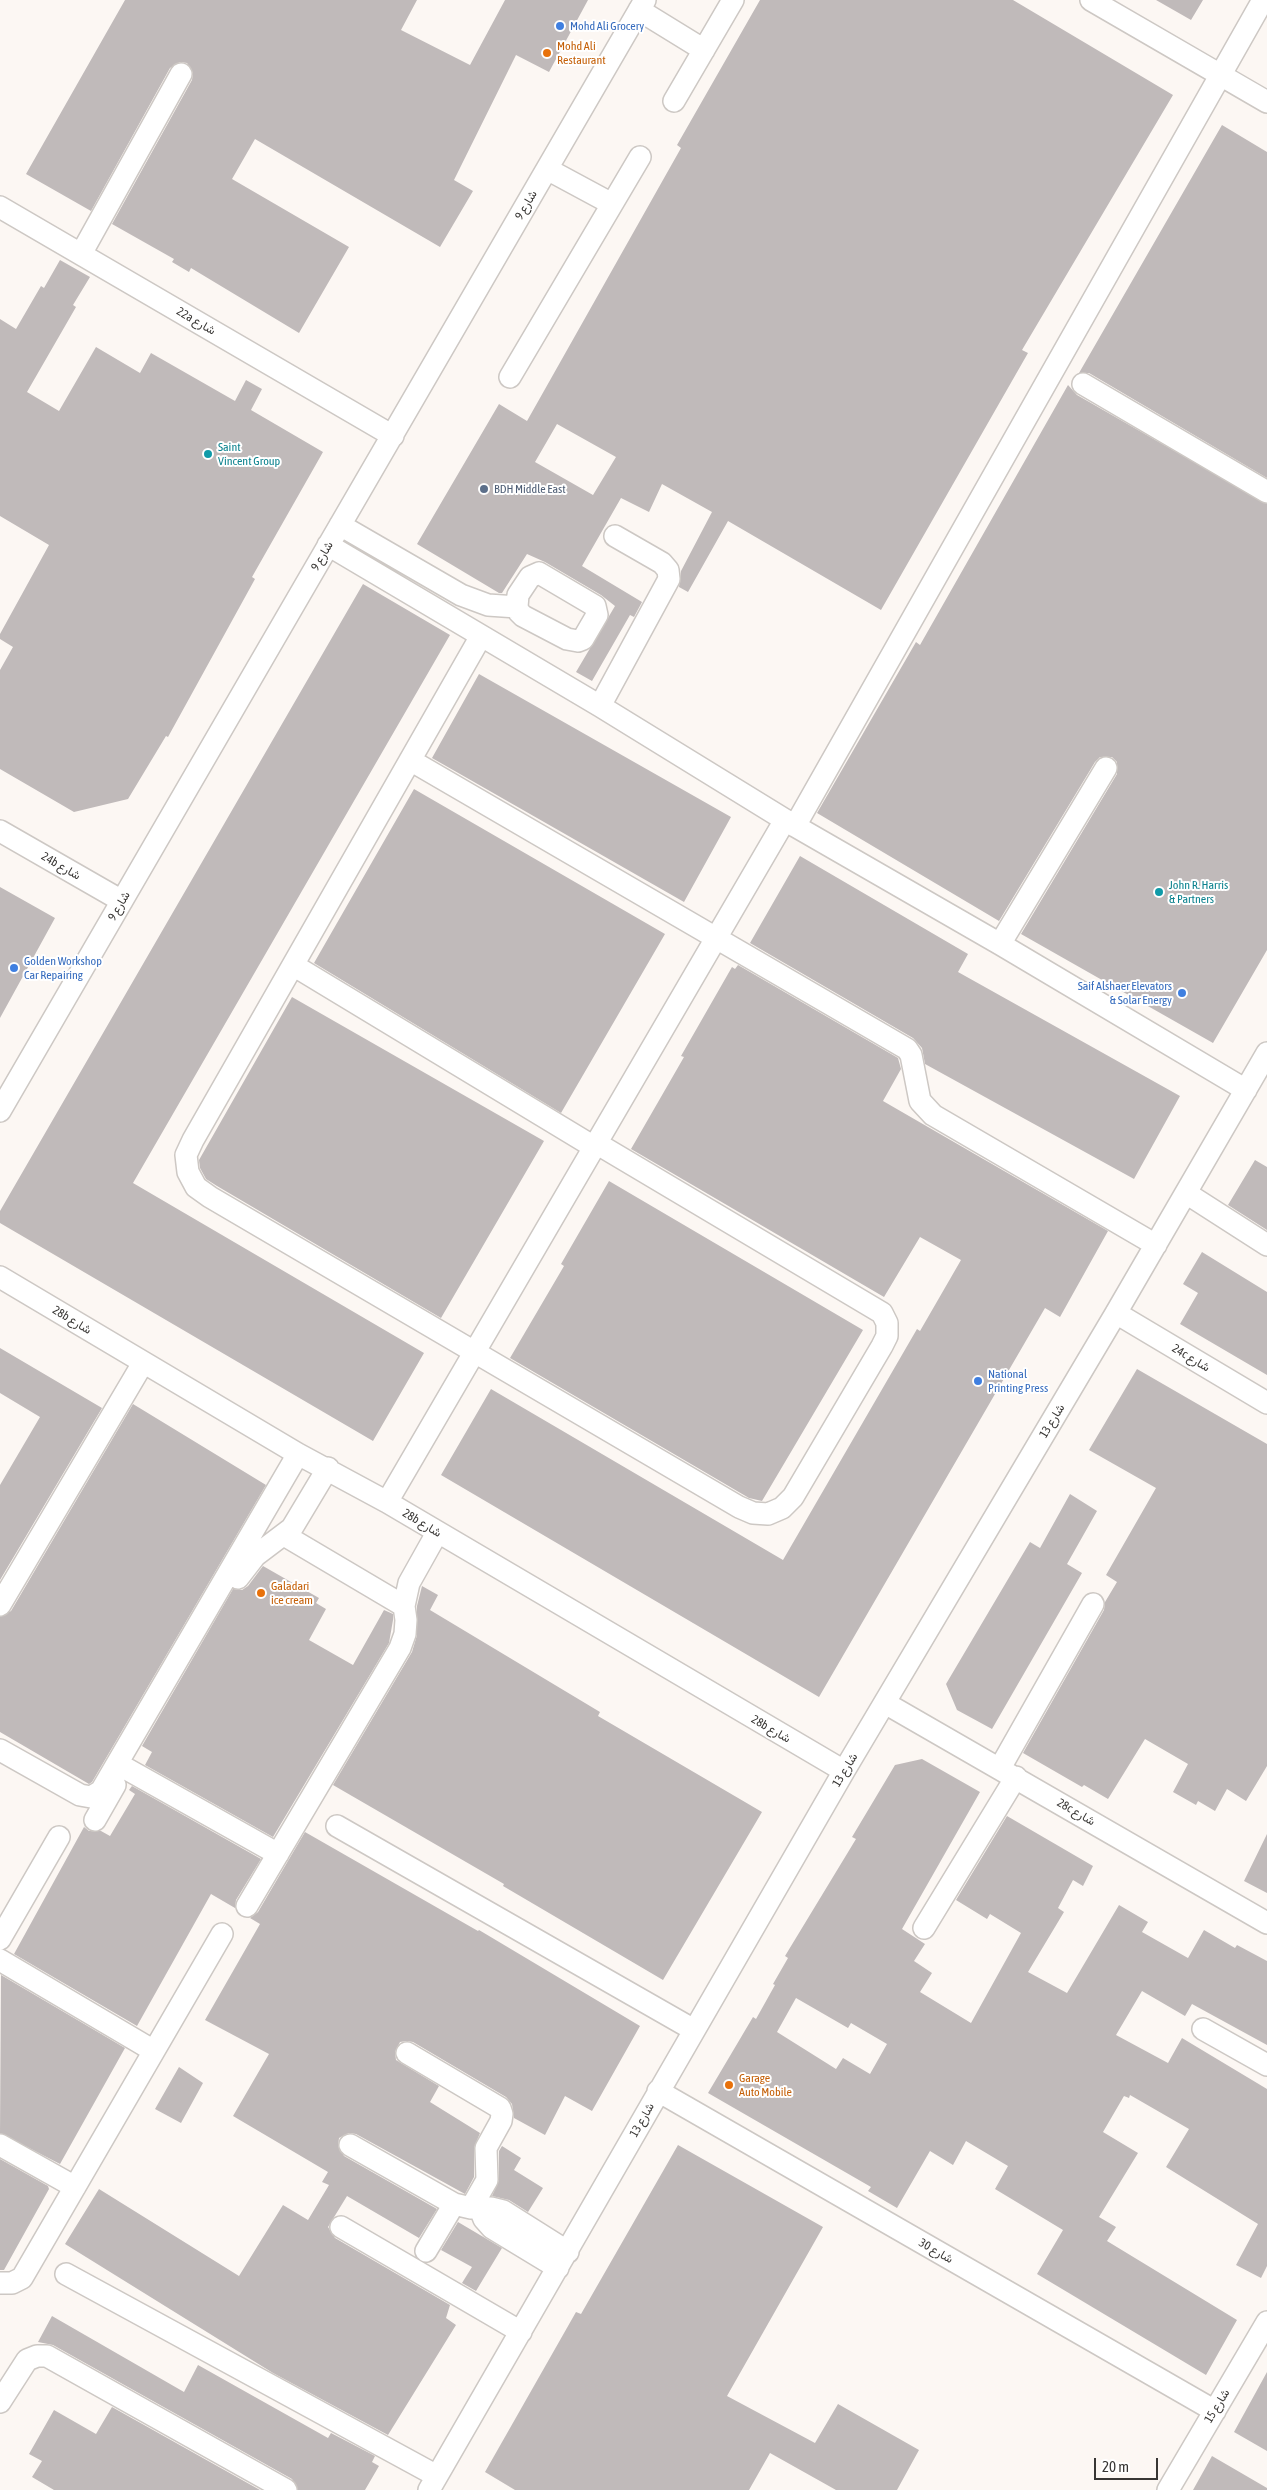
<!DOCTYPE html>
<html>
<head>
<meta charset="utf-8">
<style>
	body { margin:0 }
	#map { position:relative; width:1267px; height:2490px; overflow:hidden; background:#fcf7f3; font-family:"Asap Condensed",sans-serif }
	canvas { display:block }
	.scale { position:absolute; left:1094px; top:2458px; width:64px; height:22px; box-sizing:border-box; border:2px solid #383634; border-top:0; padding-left:6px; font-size:15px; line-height:18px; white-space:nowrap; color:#383634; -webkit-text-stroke:4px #fff; paint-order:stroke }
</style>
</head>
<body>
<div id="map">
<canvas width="1267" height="2490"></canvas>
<div class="scale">20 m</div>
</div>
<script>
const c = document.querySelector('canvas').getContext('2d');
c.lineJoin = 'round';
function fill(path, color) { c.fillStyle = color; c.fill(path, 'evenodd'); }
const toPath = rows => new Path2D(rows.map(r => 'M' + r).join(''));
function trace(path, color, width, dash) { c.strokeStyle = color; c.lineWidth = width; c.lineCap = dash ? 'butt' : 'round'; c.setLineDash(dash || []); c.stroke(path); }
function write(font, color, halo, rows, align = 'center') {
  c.font = font + ' "Asap Condensed",Vazirmatn,sans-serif'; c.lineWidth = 4; c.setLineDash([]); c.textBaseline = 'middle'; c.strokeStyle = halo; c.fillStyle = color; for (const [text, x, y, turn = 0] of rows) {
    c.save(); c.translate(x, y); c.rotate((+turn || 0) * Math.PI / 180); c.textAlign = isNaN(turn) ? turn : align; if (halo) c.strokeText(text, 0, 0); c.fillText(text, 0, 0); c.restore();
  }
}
const building = toPath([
	[125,0,417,0,401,30,470,65,505,0,588,0,549,72,516,55,454,180,473,191,440,247,255,139,232,179,349,247,299,333,191,268,189,272,172,262,174,259,112,224,192,80,193,73,187,63,180,62,170,68,91,211,26,174],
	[760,0,1013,0,1173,95,1022,350,1028,353,881,610,728,521,688,592,679,587,681,571,712,512,662,484,649,512,621,498,582,566,642,602,634,617,630,615,592,681,576,672,615,606,601,595,545,562,527,554,502,593,499,593,417,544,499,404,527,421,681,148,677,145],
	[557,424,616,457,593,495,535,462],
	[1156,0,1203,0,1191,20],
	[1222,125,1267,152,1267,478,1089,373,1079,373],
	[60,260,90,277,73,305,76,307,27,392,59,411,96,347,140,373,151,353,235,401,246,380,262,389,251,410,323,452,252,577,255,579,168,737,166,736,128,799,74,812,0,769,0,670,13,647,0,639,0,634,49,545,0,516,0,319,16,329,41,286,44,288],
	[1068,385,1077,395,1267,504,1267,950,1213,1043,1021,934,1117,774,1117,762,1112,757,1100,757,1095,762,999,921,817,813,916,642,920,645],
	[363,584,450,635,133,1183,424,1353,373,1441,0,1223,0,1211],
	[479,674,731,817,684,902,432,758],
	[414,789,665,934,561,1113,314,963],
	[800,856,968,954,958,972,1180,1096,1134,1179,925,1064,922,1048,913,1038,750,943],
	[0,887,55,918,0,1018],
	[738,965,898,1058,901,1069,883,1101,1108,1231,1060,1317,1045,1308,819,1697,441,1475,491,1389,783,1560,917,1329,920,1331,961,1260,920,1237,884,1297,631,1149,684,1057,681,1056,732,967,735,969],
	[292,997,544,1141,441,1318,217,1186,206,1179,200,1168,199,1160],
	[1255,1160,1267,1167,1267,1230,1228,1205],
	[609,1181,863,1330,762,1501,749,1498,510,1358,564,1266,561,1264],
	[1202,1252,1267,1292,1267,1375,1180,1324,1198,1293,1183,1284],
	[0,1348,102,1408,0,1580,0,1485,40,1417,0,1393],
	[1137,1369,1267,1444,1267,1766,1246,1801,1227,1789,1215,1811,1198,1801,1196,1805,1173,1792,1188,1764,1145,1739,1108,1799,1084,1785,1082,1787,1023,1753,1104,1610,1105,1602,1117,1582,1106,1575,1156,1488,1089,1450],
	[133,1404,266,1485,92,1782,89,1784,0,1732,0,1617,11,1611],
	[1070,1494,1097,1511,1067,1564,1082,1573,992,1729,957,1710,946,1684,1030,1542,1040,1548],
	[263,1566,319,1598,316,1603,326,1609,309,1640,353,1665,384,1610,393,1614,393,1620,389,1643,273,1837,145,1765,152,1752,142,1746,233,1589,242,1590,248,1586],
	[422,1586,438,1595,430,1610,600,1712,598,1716,762,1812,663,1980,503,1886,504,1884,333,1785,412,1652,417,1635,417,1606],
	[922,1759,980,1792,902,1929,925,1944,914,1961,932,1973,920,1992,971,2023,1021,1933,990,1914,987,1919,956,1900,1007,1816,1093,1866,1083,1886,1073,1880,1058,1908,1064,1912,1028,1972,1067,1993,1119,1905,1148,1922,1142,1932,1188,1958,1204,1930,1235,1948,1237,1945,1267,1961,1267,2045,1192,2004,1185,2016,1142,1991,1116,2035,1168,2063,1182,2038,1267,2089,1267,2266,1261,2278,1236,2265,1258,2224,1166,2167,1189,2129,1130,2095,1129,2098,1124,2096,1103,2132,1138,2153,1099,2217,1116,2227,1107,2241,1237,2320,1206,2375,1037,2274,1063,2230,995,2189,1008,2166,966,2141,953,2165,930,2151,897,2208,868,2191,871,2187,708,2093,753,2017,756,2019,775,1985,773,1984,788,1958,785,1956,856,1839,852,1837,895,1765],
	[796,1998,848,2028,851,2023,887,2044,870,2074,843,2058,836,2069,777,2032],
	[132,1786,261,1859,236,1900,235,1908,211,1894,137,2026,14,1954,84,1827,89,1831,101,1831,110,1836,135,1794,129,1790],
	[305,1832,478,1931,479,1930,640,2026,592,2111,565,2096,545,2135,514,2118,512,2104,506,2097,413,2042,407,2041,400,2042,395,2052,396,2060,439,2086,430,2102,480,2133,474,2148,474,2177,465,2194,356,2134,349,2133,339,2138,338,2146,344,2156,437,2209,419,2238,347,2196,328,2227,335,2238,450,2305,446,2318,456,2325,388,2435,273,2373,65,2244,99,2189,239,2276,283,2205,308,2220,329,2185,322,2182,328,2172,233,2116,269,2054,205,2020,260,1924,250,1918,258,1912],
	[1267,1834,1267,1893,1244,1881],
	[1,1975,125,2048,60,2164,0,2133],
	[179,2067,203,2083,181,2123,155,2109],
	[678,2145,823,2227,727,2396,815,2443,838,2404,919,2450,897,2490,836,2490,770,2453,749,2490,515,2490,485,2472,576,2312,581,2314],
	[502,2146,521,2158,514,2170,543,2188,528,2212,509,2200,492,2196,499,2180,499,2151],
	[0,2159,48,2186,49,2189,4,2270,0,2270],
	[458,2222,502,2248,476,2291,462,2283,472,2267,441,2250],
	[52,2316,184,2392,198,2365,328,2438,331,2433,375,2456,372,2462,379,2466,365,2490,298,2490,292,2479,53,2345,38,2342],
	[1267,2372,1267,2451,1234,2432],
	[112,2407,260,2490,54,2490,32,2477,42,2461,29,2454,54,2410,96,2434],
	[1212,2456,1267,2488,1267,2490,1193,2490]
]);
const minor = toPath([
	[1091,0,1267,102],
	[639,10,704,50],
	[674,101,733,0],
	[547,169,612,204],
	[0,207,393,436],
	[81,254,181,74],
	[510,377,640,157],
	[1083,384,1267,492],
	[340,525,461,595,488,605,517,607],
	[328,545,600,706,795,826,1000,944,1246,1090],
	[539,573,595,606,597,615,583,639,578,641,567,639,523,616,519,612,517,607,518,595,530,577,539,573],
	[481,636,193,1140,186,1155,188,1172,196,1187,210,1197,739,1507,753,1513,768,1514,782,1508,793,1497,882,1346,887,1336,887,1323,882,1313,596,1143],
	[600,706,669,579,668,570,662,563,615,536],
	[410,760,907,1049,911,1055,920,1101,933,1115,1156,1245],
	[795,826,1263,0],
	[0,831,122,901],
	[1000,944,1106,768],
	[293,965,594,1147],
	[0,1111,645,0],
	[1186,1193,1267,1245],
	[0,1277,298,1454,387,1502,844,1771],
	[1116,1313,1267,1403],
	[387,1502,785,820],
	[284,1535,404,1606],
	[238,1578,255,1556,292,1528,328,1468],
	[0,1605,143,1363],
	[885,1703,1267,1923],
	[0,1750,80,1795,91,1797,101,1791,298,1454],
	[125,1768,278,1854],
	[1000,1768,1093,1604],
	[95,1820,115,1785],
	[337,1826,694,2030],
	[247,1906,400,1648,405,1634,406,1620,404,1606,409,1583,437,1533],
	[924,1928,1016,1777],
	[0,1939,59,1837],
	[0,1960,154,2051],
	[1203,2029,1267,2065],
	[407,2053,500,2108,502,2114,501,2121,486,2148,487,2180,471,2208],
	[658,2091,1215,2411],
	[0,2145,75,2187],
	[350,2145,454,2204,471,2208,491,2208,503,2211,568,2252],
	[480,2209,484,2219,492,2228,558,2268],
	[341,2227,521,2332],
	[426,2251,454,2204],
	[66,2274,437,2476],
	[0,2283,12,2283,22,2278,222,1934],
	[0,2402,27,2360,37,2356,47,2356,286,2490],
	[429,2490,844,1771,1116,1313,1267,1053],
	[1168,2490,1267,2322]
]);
const markers = [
	[560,26,5,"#3f7fe0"],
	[547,53,5,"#e8710a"],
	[208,454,5,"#0f9aa8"],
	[484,489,5,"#5c6f8a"],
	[1159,892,5,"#0f9aa8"],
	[14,968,5,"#3f7fe0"],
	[1182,993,5,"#3f7fe0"],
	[978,1381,5,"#3f7fe0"],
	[261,1593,5,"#e8710a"],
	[729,2085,5,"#e8710a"]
];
const shopNames = [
	["Mohd Ali Grocery",570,26],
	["Golden Workshop",24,961],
	["Car Repairing",24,975],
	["Saif Alshaer Elevators",1172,986,"right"],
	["& Solar Energy",1172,1000,"right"],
	["National",988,1374],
	["Printing Press",988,1388]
];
const foodNames = [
	["Mohd Ali",557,46],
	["Restaurant",557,60],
	["Galadari",271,1586],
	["ice cream",271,1600],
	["Garage",739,2078],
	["Auto Mobile",739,2092]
];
const streetNames = [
	["شارع 9",526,205,-60],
	["22a شارع",196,321,30],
	["شارع 9",322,556,-60],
	["24b شارع",61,866,30],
	["شارع 9",119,906,-60],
	["28b شارع",72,1320,31],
	["24c شارع",1191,1358,31],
	["شارع 13",1052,1421,-59],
	["28b شارع",422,1523,31],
	["28b شارع",771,1729,30],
	["شارع 13",845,1770,-59],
	["28c شارع",1076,1812,30],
	["شارع 13",642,2120,-61],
	["شارع 30",936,2251,30],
	["شارع 15",1217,2406,-59]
];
const cultureNames = [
	["Saint",218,447],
	["Vincent Group",218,461],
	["John R. Harris",1169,885],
	["& Partners",1169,899]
];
const serviceNames = [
	["BDH Middle East",494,489]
];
fill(building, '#c0baba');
trace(minor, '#cdc8c4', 24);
trace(minor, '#fff', 21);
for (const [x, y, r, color] of markers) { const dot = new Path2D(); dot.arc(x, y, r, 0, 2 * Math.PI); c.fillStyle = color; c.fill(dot); trace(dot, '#fff', 2); }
write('12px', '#366cbe', '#fff', shopNames, 'left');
write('12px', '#c56008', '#fff', foodNames, 'left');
write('12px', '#383634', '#fff', streetNames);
write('12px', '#0d838f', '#fff', cultureNames, 'left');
write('12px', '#4e5e75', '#fff', serviceNames, 'left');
</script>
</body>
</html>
